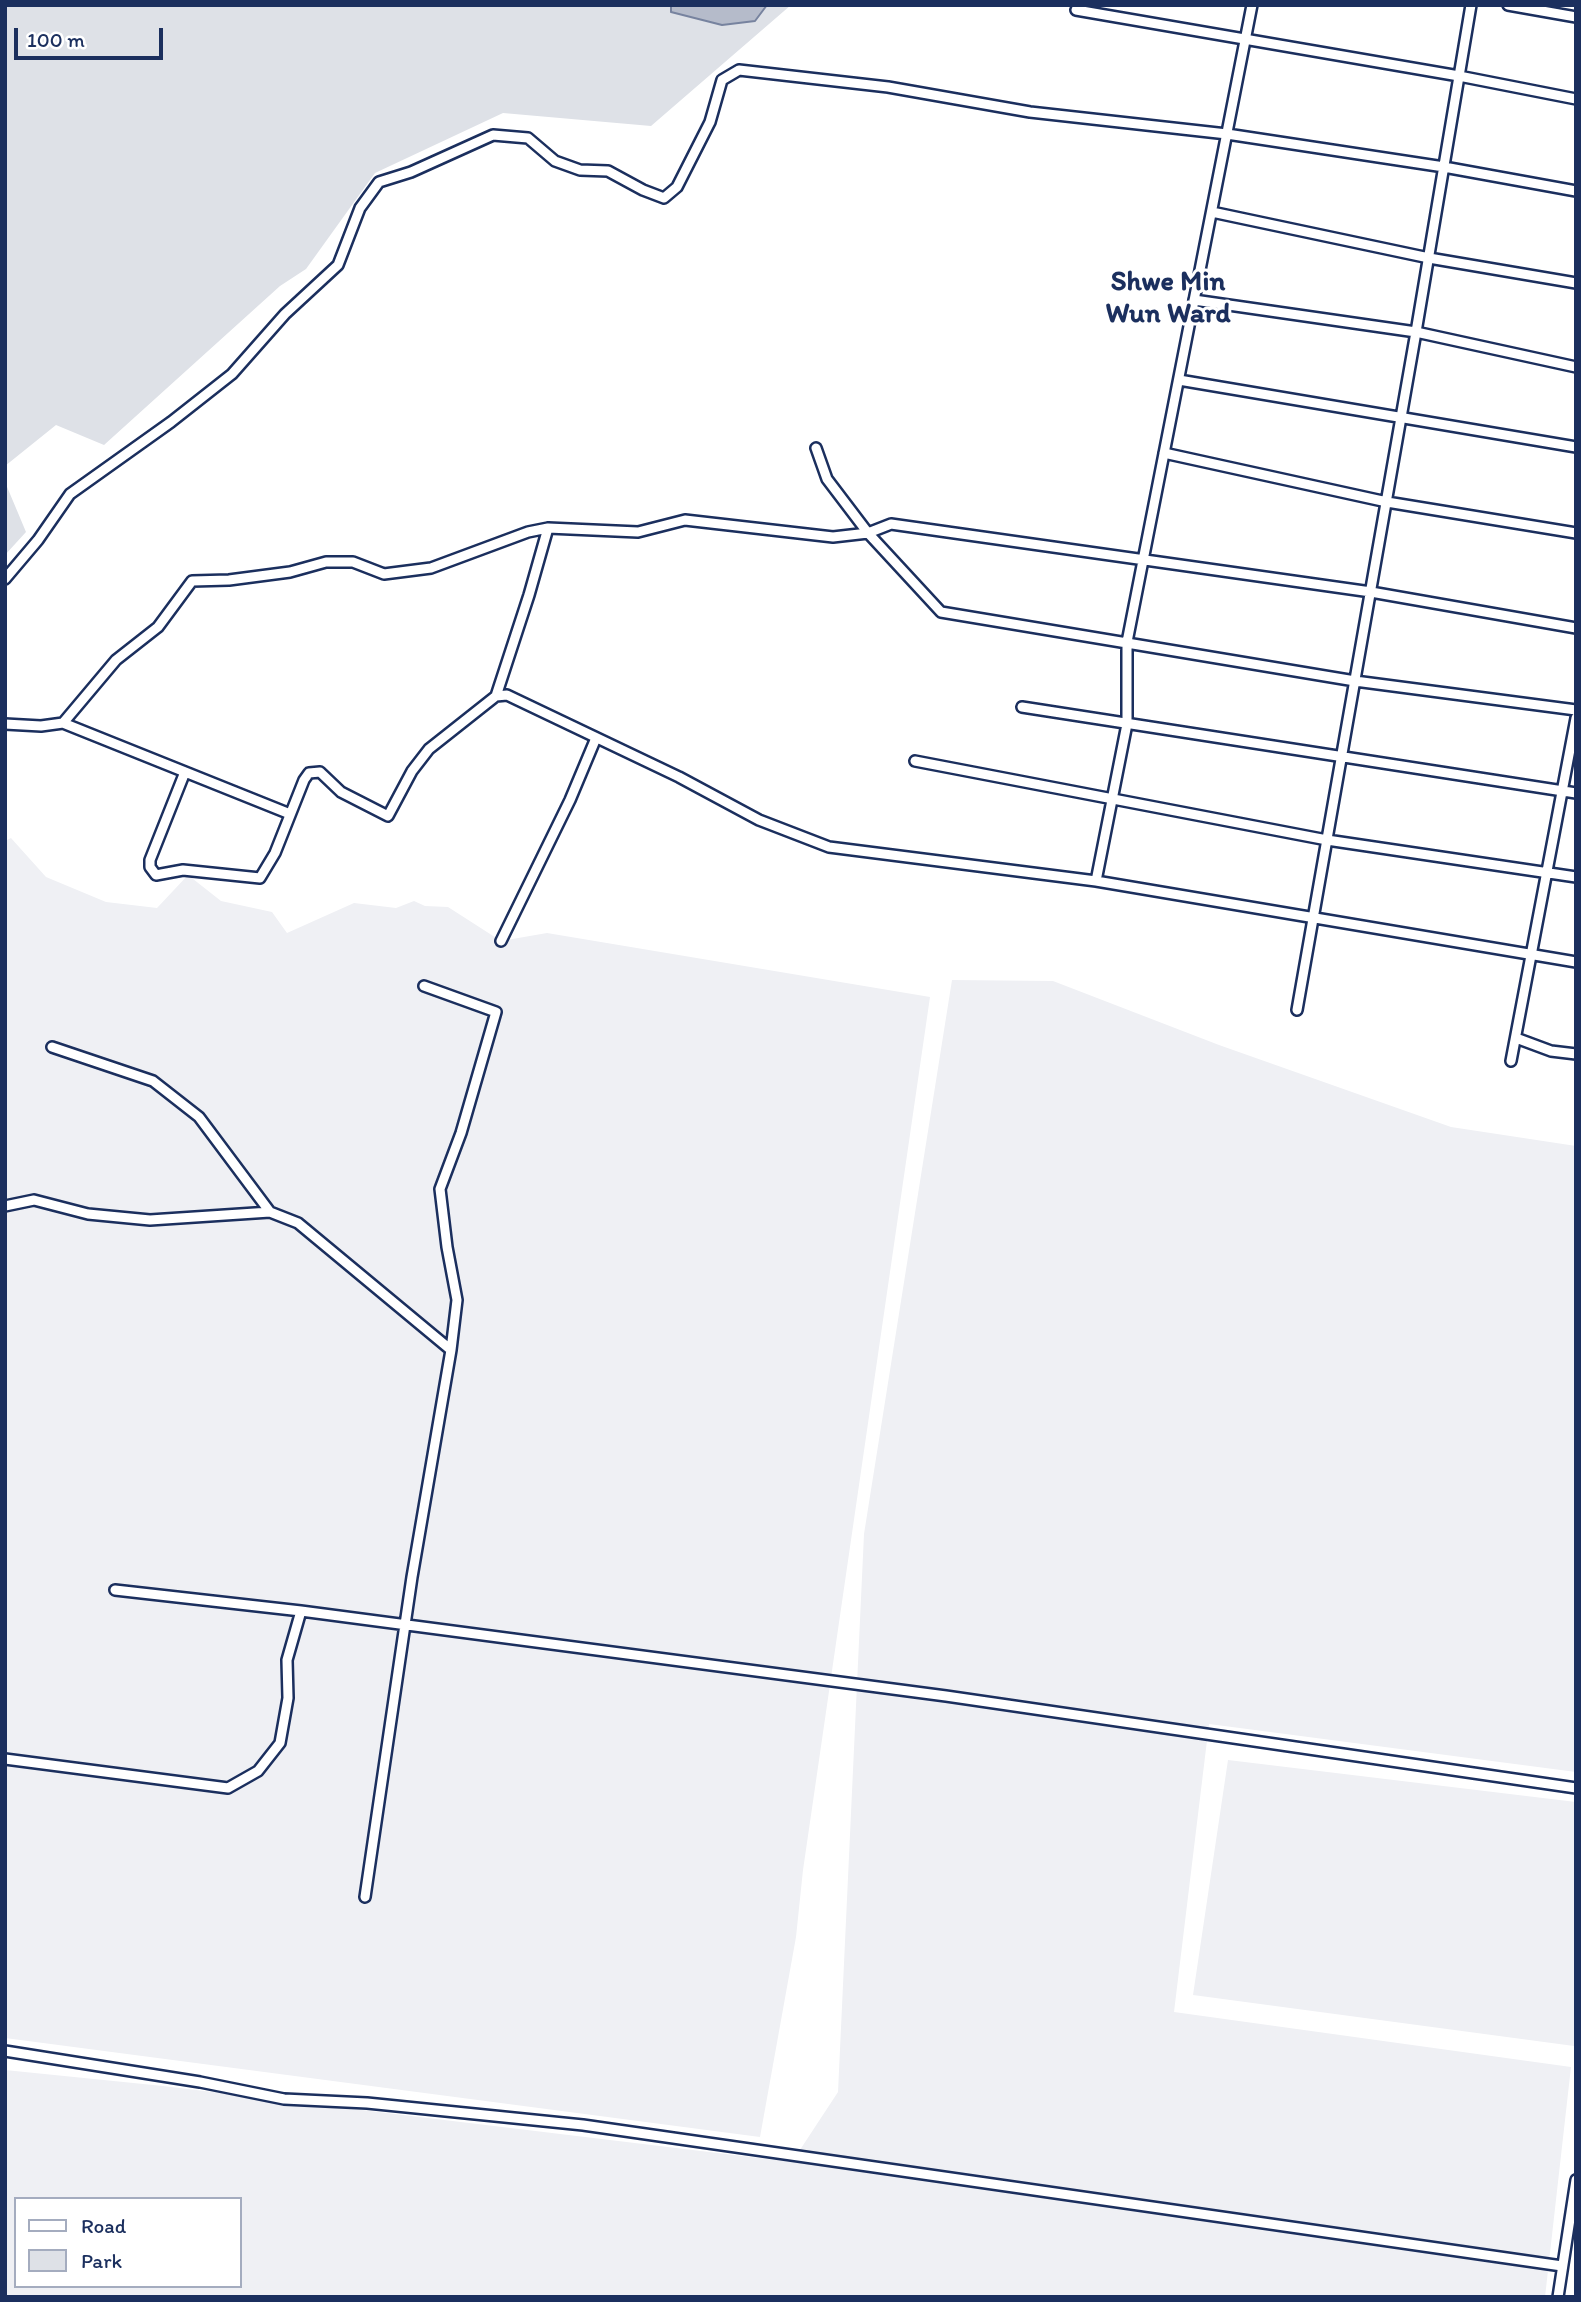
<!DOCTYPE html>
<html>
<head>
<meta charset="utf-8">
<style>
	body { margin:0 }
	#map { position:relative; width:1581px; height:2302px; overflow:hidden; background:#fff; font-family:Itim,sans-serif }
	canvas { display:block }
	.frame { position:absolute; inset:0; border:7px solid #1b2f5e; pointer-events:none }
	.legend { position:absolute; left:14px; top:2197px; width:228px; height:91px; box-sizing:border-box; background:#fff; border:2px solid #a4acbf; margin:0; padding:9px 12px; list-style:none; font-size:21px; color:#1b2f5e }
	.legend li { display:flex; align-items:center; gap:14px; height:35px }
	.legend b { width:35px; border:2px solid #a4acbf }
	.scale { position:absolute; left:14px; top:28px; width:149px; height:32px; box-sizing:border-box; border:4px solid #1b2f5e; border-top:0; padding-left:9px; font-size:21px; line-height:24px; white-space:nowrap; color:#1b2f5e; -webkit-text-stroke:5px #fff; paint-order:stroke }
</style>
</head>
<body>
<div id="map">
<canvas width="1581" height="2302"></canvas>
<div class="frame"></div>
<ul class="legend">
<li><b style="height:9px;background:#fff"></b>Road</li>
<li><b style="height:19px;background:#dee1e7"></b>Park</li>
</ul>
<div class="scale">100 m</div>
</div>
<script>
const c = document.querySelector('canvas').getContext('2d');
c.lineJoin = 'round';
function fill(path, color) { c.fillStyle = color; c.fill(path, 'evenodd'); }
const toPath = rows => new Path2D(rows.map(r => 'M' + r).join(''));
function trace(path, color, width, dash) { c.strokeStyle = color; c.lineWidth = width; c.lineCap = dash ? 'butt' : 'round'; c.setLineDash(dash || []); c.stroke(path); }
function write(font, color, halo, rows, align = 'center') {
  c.font = font + ' Itim,sans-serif'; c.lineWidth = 6; c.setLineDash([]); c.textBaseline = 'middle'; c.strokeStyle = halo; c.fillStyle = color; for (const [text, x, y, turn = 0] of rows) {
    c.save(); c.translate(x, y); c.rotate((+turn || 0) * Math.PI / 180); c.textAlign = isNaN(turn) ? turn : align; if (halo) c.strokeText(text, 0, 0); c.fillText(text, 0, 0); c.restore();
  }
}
const built = toPath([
	[11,838,46,877,106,902,157,908,188,875,221,901,272,912,287,933,354,903,396,908,414,901,425,906,448,907,501,941,547,933,930,997,803,1870,796,1937,760,2137,5,2038,5,841],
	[952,980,1053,981,1219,1045,1451,1127,1576,1146,1576,1772,1209,1724,1174,2012,1571,2067,1545,2297,5,2297,5,2070,163,2086,792,2162,838,2092,864,1534],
	[16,2199,240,2199,240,2286,16,2286],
	[1228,1760,1576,1802,1574,2046,1193,1995]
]);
const green = toPath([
	[5,5,791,5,651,126,503,113,375,173,306,269,280,286,104,445,56,425,5,466],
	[5,482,26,532,5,555]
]);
const water = toPath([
	[671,5,767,5,755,21,722,25,671,12,671,5]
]);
const street = toPath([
	[1508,5,1576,17],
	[1076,10,1459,76,1576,99],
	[1212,212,1429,258,1576,283],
	[1194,300,1416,332,1576,367],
	[1179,380,1576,447],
	[816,448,827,479,868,533,941,612,1355,681,1576,710],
	[1164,453,1387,502,1576,533],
	[5,579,38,540,70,494,171,422,232,374,285,314,338,265,360,208,379,182,411,172,493,135,528,138,555,161,580,170,608,171,643,190,664,198,677,187,710,122,722,80,739,70,888,87,1030,112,1227,134,1444,167,1576,191],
	[496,696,529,595,548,528],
	[1022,707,1576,793],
	[63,723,290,814],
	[5,724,41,726,63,723,116,660,158,627,192,581,229,580,290,572,326,562,353,562,384,574,431,568,528,532,548,528,638,532,685,520,833,537,868,533,891,524,1371,592,1576,628],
	[915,761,1327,840,1576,877],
	[185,772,150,860,150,867,156,875,183,870,260,878,275,853,304,780,309,773,320,772,341,792,388,816,412,771,429,749,496,696,507,695,679,777,759,820,829,847,1096,881,1576,962],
	[1096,881,1127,724,1127,642,1252,5],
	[501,941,570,800,596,738],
	[1297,1010,1416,332,1471,5],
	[1516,1038,1551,1051,1576,1054],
	[52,1047,153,1081,199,1117,270,1212],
	[1511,1061,1576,718],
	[5,1206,34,1200,88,1214,150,1220,270,1212,298,1223,451,1350],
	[115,1590,301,1611,946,1696,1576,1788],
	[5,1759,228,1788,258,1771,280,1743,288,1698,287,1660,301,1611],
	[365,1897,412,1577,451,1350,457,1300,447,1247,440,1189,461,1133,496,1012,424,986],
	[5,2051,200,2082,284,2099,367,2103,583,2125,1562,2266],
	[1558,2297,1576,2180]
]);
const quarterNames = [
	["Shwe Min",1168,283],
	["Wun Ward",1168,315]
];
fill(built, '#eff0f4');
fill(green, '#dee1e7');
fill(water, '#b5bbca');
trace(water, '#77839f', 2);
trace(street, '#1b2f5e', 14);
trace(street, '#fff', 9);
write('bold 28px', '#1b2f5e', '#fff', quarterNames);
</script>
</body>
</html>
